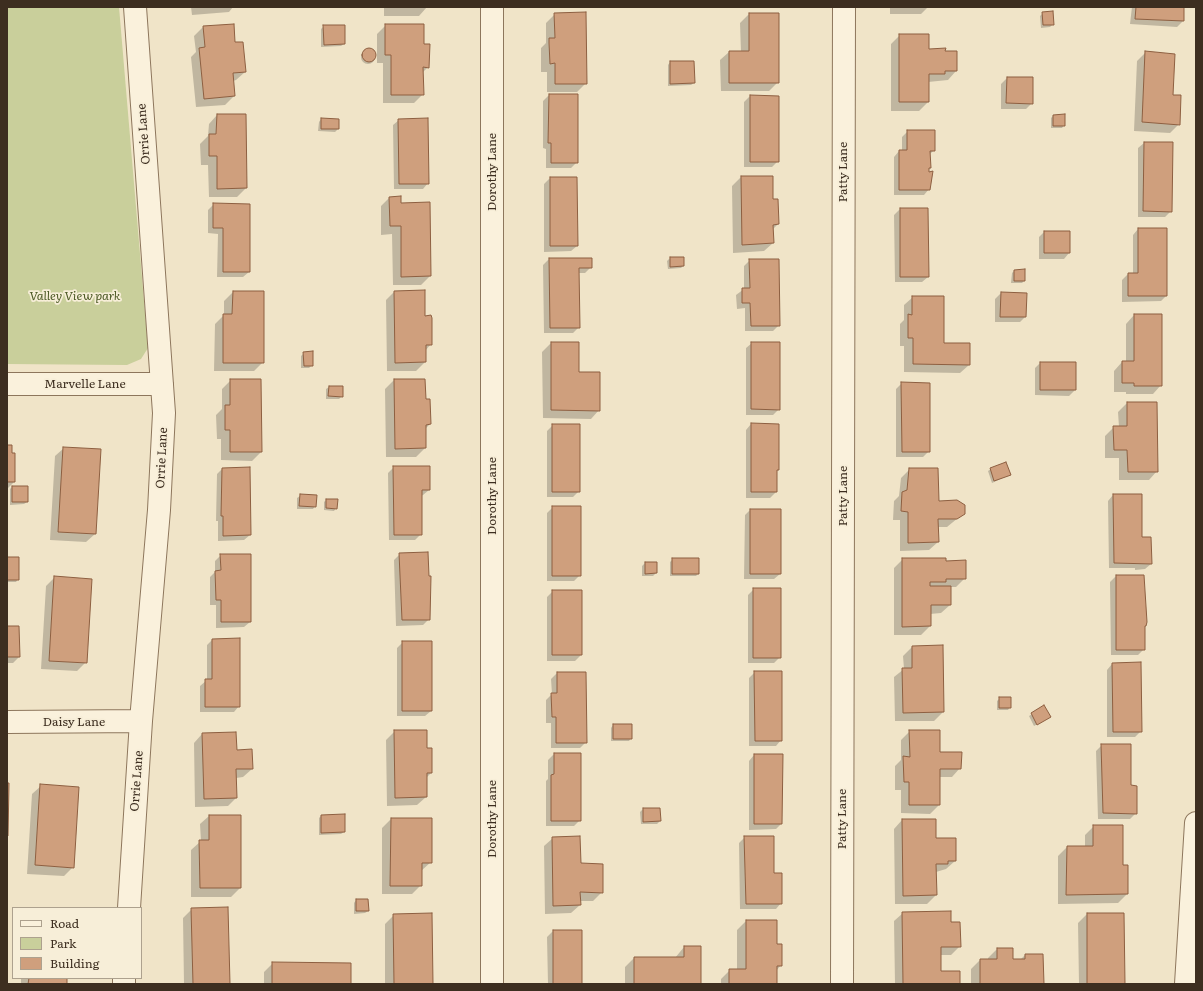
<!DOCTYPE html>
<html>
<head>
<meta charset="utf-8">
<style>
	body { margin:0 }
	#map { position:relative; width:1203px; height:991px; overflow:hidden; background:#f0e4c8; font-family:Literata,serif }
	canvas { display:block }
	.frame { position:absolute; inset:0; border:8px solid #3d2e20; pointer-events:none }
	.legend { position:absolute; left:12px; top:907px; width:130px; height:72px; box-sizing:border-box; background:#f7eed8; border:1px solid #ada18e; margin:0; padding:5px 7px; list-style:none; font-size:12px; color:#3d2e20 }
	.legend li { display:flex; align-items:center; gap:8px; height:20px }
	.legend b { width:20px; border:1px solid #ada18e }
</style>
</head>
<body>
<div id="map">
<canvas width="1203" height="991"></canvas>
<div class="frame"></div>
<ul class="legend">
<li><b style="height:5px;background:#faf1dc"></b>Road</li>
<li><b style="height:11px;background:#c9cf9b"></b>Park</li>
<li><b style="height:11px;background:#cf9f7d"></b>Building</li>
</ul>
</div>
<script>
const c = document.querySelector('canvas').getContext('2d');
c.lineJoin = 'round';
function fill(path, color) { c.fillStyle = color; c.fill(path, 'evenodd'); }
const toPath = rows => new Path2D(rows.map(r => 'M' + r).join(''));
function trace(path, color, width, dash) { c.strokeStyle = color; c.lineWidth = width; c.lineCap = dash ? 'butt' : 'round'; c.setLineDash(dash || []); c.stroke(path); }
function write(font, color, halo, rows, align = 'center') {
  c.font = font + ' Literata,serif'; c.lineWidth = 3.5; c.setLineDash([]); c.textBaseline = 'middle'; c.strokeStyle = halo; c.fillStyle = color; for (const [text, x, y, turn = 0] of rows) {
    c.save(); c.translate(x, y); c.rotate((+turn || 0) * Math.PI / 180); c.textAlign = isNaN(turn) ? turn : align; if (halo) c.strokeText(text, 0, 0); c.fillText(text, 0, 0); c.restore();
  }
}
const green = toPath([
	[7,7,119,7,148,348,141,359,127,365,7,364]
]);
const shadow = toPath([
	[191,7,233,7,229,12,192,15],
	[384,7,427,7,419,16,384,16],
	[890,7,928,7,921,14,890,14],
	[1132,7,1183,7,1183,21,1177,27,1130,24],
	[1043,13,1053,24,1050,27,1041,28,1040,16],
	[555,14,586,83,577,92,547,92,547,72,541,72,541,48,546,43,546,23],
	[749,14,778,82,769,91,721,91,720,60,729,52,741,52,740,23],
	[233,25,234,44,245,72,236,80,233,81,234,96,225,105,196,107,191,57,196,52,194,36,203,27],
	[386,25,423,45,428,67,422,73,423,94,414,103,383,103,383,63,377,63,377,34],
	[324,26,344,44,341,46,321,47,321,29],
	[900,35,928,50,944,52,956,71,948,80,928,82,928,102,919,111,891,111,891,44],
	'361 57a7 7 0 1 1 14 0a7 7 0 1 1-14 0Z',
	[1146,52,1172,96,1179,124,1170,133,1134,131,1137,61],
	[670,62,694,83,691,85,668,86,668,65],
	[1007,78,1032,103,1026,109,1001,109,1001,84],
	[549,95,577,95,577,162,571,168,546,168,546,149,543,148,543,101],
	[750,96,778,97,778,161,772,167,744,167,744,102],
	[217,115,246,188,237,197,209,197,208,165,201,165,200,144,208,136,209,124],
	[1053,116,1064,125,1062,128,1051,128,1051,118],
	[321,119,338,129,335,132,318,131,319,122],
	[399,120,428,183,423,189,394,189,393,125],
	[908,131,934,150,929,155,930,168,928,170,928,173,932,173,932,181,929,184,929,189,924,195,894,195,894,157,899,151,902,151,902,137],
	[1144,143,1171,211,1165,217,1138,217,1138,148],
	[741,177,772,177,772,200,778,224,773,229,773,243,764,251,733,253,732,186],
	[550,178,576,178,577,246,571,251,544,252,544,184],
	[390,197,400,204,430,276,421,285,393,285,392,234,381,235,381,206],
	[214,204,249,272,243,277,217,277,218,234,208,233,208,210],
	[900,209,927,209,928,277,922,282,895,282,894,215],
	[1138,229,1166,296,1161,301,1122,302,1122,280,1128,274,1133,274,1133,235],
	[1044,232,1069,253,1064,259,1039,259,1039,237],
	[670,258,683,258,683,266,681,268,668,269,667,261],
	[549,259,591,267,585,273,578,273,579,327,573,333,544,333,543,265],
	[750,260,779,325,773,331,745,331,745,308,737,309,736,295,744,289,744,266],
	[1014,271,1024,281,1022,283,1011,283,1012,273],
	[233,292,263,362,254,371,214,371,215,324,224,315,224,301],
	[394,292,424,317,431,344,425,351,425,362,416,371,387,371,386,300],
	[1001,293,1025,317,1020,322,995,322,995,299],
	[913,297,943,344,969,365,960,373,904,372,904,346,900,346,900,324,904,320,904,305],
	[1134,315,1161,385,1153,394,1126,394,1126,392,1114,392,1114,371,1122,362,1126,362,1126,324],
	[551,343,578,373,599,410,591,419,543,418,542,352],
	[752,343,779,409,773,415,746,415,746,348],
	[304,353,312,365,309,368,301,368,301,356],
	[1040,363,1075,390,1069,396,1035,395,1035,368],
	[231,380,261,452,252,461,221,460,221,439,217,439,216,415,222,409,222,389],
	[394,380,425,400,430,424,425,429,425,448,416,457,386,457,385,389],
	[902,383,929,451,923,457,896,457,896,389],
	[329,387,342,396,339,399,326,399,326,389],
	[1127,403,1157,471,1149,480,1119,480,1119,458,1105,458,1105,436,1114,427,1119,427,1118,412],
	[751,424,778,470,776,472,776,492,770,498,746,498,746,430],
	[553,425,579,491,573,497,547,497,547,431],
	[7,446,11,454,14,482,7,489],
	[64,448,95,534,86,542,50,540,55,456],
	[394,467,429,490,423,495,421,496,421,534,415,540,389,540,388,473],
	[222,469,250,535,244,540,218,541,218,521,216,521,217,474],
	[910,469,938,502,964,513,947,527,938,527,938,542,929,550,900,551,900,520,893,520,894,501,899,496,901,478],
	[991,469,1009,475,992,483,988,471],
	[12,487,27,502,24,504,10,505,10,489],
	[1113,495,1141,538,1151,564,1145,569,1135,570,1135,568,1109,568,1108,501],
	[300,496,315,506,313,509,297,509,297,498],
	[326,500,336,508,334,511,324,510,324,502],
	[553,507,580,575,574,581,547,581,547,513],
	[750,510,780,574,774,579,744,579,745,515],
	[400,554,429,619,423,625,396,626,394,560],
	[221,555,250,622,244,627,216,628,216,605,210,605,210,577,215,572,215,561],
	[7,558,18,579,16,582,7,582],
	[673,559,698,574,696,576,670,576,670,562],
	[903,559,945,562,965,578,956,587,950,587,950,605,941,613,930,614,930,626,921,635,894,635,894,568],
	[645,563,656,573,653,576,642,576,642,566],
	[1116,576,1145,626,1144,627,1144,649,1138,655,1111,655,1110,582],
	[55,577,86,662,77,671,41,669,46,586],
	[754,589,780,657,774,663,748,663,748,595],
	[553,591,581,655,575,661,547,661,547,597],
	[7,627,19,657,13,663,7,663],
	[212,640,239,706,234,712,200,712,200,686,207,680,207,645],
	[403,642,431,711,425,716,397,716,397,648],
	[912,647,943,712,934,721,895,721,894,677,904,669,903,656],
	[1112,664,1141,731,1135,737,1107,737,1107,670],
	[755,672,781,740,776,746,749,746,749,678],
	[557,673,586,742,580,748,551,748,551,723,546,723,546,700,552,694,551,679],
	[1000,698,1010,707,1008,710,997,710,997,701],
	[1044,707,1050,717,1034,726,1029,716],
	[613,725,631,738,629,741,611,741,611,728],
	[395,731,426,748,431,773,426,778,426,797,417,805,387,806,386,740],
	[910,731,960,768,952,777,939,777,939,805,930,814,901,813,901,790,895,790,895,766,901,760,901,740],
	[202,734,236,751,252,769,243,777,236,778,236,798,228,806,195,807,194,743],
	[1102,745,1130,786,1136,813,1130,819,1098,819,1096,751],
	[554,754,580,820,574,826,546,826,546,781,548,779,548,760],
	[754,755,781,824,776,829,749,830,749,761],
	[41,786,73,867,64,876,27,874,32,794],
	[643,809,660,821,657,824,641,824,640,812],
	[209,816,240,888,231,897,191,897,191,850,201,841,200,824],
	[321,816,344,832,341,834,319,835,319,818],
	[391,819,431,819,431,862,421,871,421,885,412,894,382,894,382,828],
	[902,820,935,839,955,861,946,869,936,872,936,895,927,904,895,904,894,829],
	[1094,826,1122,866,1127,866,1127,894,1118,903,1058,904,1058,856,1067,847,1085,847,1085,835],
	[745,837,773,874,781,903,776,909,740,909,739,843],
	[553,838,580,864,602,892,593,901,580,901,580,905,571,913,545,914,544,846],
	[356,900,368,911,365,913,354,914,354,903],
	[192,909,229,984,184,984,183,918],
	[903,913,950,923,960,946,951,955,940,955,940,972,959,984,895,984,894,921],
	[1087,914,1124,984,1079,984,1078,923],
	[394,915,432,984,385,984,385,924],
	[746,921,776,945,781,965,776,971,776,984,721,984,721,979,730,970,737,970,737,930],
	[553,931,581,931,581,984,548,984,547,937],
	[684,947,700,984,625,984,625,967,634,958,675,958],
	[997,949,1012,949,1012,960,1020,960,1025,955,1042,955,1043,984,971,984,971,969,980,960,988,960,988,958],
	[273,963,350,984,264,984,264,972],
	[21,978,66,978,65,984,21,984]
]);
const building = toPath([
	[1136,7,1184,7,1184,21,1135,19,1136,7],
	[1053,11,1054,25,1043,25,1042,12,1053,11],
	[586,12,587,84,555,84,555,63,550,64,549,43,549,38,555,38,554,13,586,12],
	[749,13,779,13,779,83,729,83,729,51,749,51,749,13],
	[234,24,235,42,243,42,246,72,233,73,235,96,204,99,199,48,205,47,203,26,234,24],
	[385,24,424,24,424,44,430,44,429,68,423,67,424,95,391,95,391,55,385,55,385,24],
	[323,25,345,25,345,44,324,45,323,25],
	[899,34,929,34,929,49,946,48,945,51,957,51,957,71,945,71,945,74,929,74,929,102,899,102,899,34],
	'362 55a7 7 0 1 1 14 0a7 7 0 1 1-14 0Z',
	[1145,51,1175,54,1173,95,1181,95,1180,125,1142,122,1145,51],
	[670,61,694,61,695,83,670,84,670,61],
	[1007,77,1033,77,1033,104,1006,103,1007,77],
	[549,94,578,94,578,163,551,163,551,143,548,143,549,94],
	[750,95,779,96,779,162,750,162,750,95],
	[217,114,246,114,247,188,217,189,217,156,209,156,209,134,216,134,217,114],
	[1065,114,1065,126,1053,126,1053,115,1065,114],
	[321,118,339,119,339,129,321,129,321,118],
	[428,118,429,184,399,184,398,119,428,118],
	[907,130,935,130,935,151,930,151,931,168,929,168,929,172,933,171,930,190,899,190,899,150,907,150,907,130],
	[1144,142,1173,142,1172,212,1143,211,1144,142],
	[741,176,773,176,773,199,778,199,779,224,773,225,774,243,742,245,741,176],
	[550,177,577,177,578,246,550,246,550,177],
	[401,196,401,203,430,202,431,276,401,277,401,226,390,226,389,197,401,196],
	[213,203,250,204,250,272,223,272,223,228,213,228,213,203],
	[900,208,928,208,929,277,900,277,900,208],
	[1138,228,1167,228,1167,296,1128,296,1128,273,1138,273,1138,228],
	[1044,231,1070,231,1070,253,1044,253,1044,231],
	[670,257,684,257,684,266,670,267,670,257],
	[549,258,592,258,592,268,579,268,580,328,550,328,549,258],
	[749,259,779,259,780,326,751,326,750,303,742,303,742,288,750,288,749,259],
	[1025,269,1025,281,1014,281,1014,270,1025,269],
	[425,290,425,316,431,315,432,318,432,345,426,345,426,362,395,363,394,291,425,290],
	[233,291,264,291,264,363,223,363,223,314,232,314,233,291],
	[1001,292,1027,293,1026,317,1000,317,1001,292],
	[912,296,944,296,944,343,970,343,970,365,913,364,913,338,908,338,908,314,912,315,912,296],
	[1134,314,1162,314,1162,386,1134,386,1134,383,1122,383,1122,361,1134,361,1134,314],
	[551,342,579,342,579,372,600,372,600,411,551,410,551,342],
	[751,342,780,342,780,410,751,409,751,342],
	[313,351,313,366,304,366,303,352,313,351],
	[1040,362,1076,362,1076,390,1040,390,1040,362],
	[230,379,261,379,262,452,230,452,230,430,225,430,225,405,230,405,230,379],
	[394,379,425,379,426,399,430,399,431,424,426,425,426,448,395,449,394,379],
	[901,382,930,383,930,452,902,452,901,382],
	[329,386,343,386,343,397,328,396,329,386],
	[1127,402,1157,402,1158,472,1128,472,1127,450,1114,450,1113,426,1127,426,1127,402],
	[751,423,779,424,779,470,777,470,777,492,751,492,751,423],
	[552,424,580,424,580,492,552,492,552,424],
	[7,445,12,445,12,453,15,453,15,482,7,482,7,445],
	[63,447,101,449,96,534,58,532,63,447],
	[1006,462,1011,475,994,481,990,468,1006,462],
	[393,466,430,466,430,490,422,490,422,535,394,535,393,466],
	[250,467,251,535,223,536,223,516,221,516,222,468,250,467],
	[909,468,938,468,939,501,957,500,965,505,965,514,957,519,938,519,939,542,908,543,908,512,901,511,902,492,907,490,909,468],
	[12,486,28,486,28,502,12,502,12,486],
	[300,494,317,495,316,507,299,506,300,494],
	[1113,494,1142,494,1142,537,1151,537,1152,564,1114,563,1113,494],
	[326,499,338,499,337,509,326,508,326,499],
	[552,506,581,506,581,576,552,576,552,506],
	[750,509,781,509,781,574,750,574,750,509],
	[428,552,429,576,431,576,430,620,402,620,399,553,428,552],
	[220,554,251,554,251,622,221,622,221,600,216,600,215,571,221,570,220,554],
	[7,557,19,557,19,580,7,580,7,557],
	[672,558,699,558,699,574,672,574,672,558],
	[902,558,946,558,946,561,966,560,966,579,946,579,946,582,930,582,930,586,951,586,951,605,931,605,931,626,902,627,902,558],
	[645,562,657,562,657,573,645,574,645,562],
	[1116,575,1144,575,1147,622,1146,626,1145,626,1145,650,1116,650,1116,575],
	[54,576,92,579,87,663,49,661,54,576],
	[753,588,781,588,781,658,753,658,753,588],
	[552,590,582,590,582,655,552,655,552,590],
	[7,626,19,626,20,657,7,657,7,626],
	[240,638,240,707,205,707,205,679,212,679,212,639,240,638],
	[402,641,432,641,432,711,402,711,402,641],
	[943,645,944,712,903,713,902,668,912,668,912,646,943,645],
	[1141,662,1142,732,1113,732,1112,663,1141,662],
	[754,671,782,671,782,741,755,741,754,671],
	[557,672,586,672,587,743,556,743,556,717,552,717,551,693,557,693,557,672],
	[999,697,1011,697,1011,708,999,708,999,697],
	[1044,705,1051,717,1037,725,1031,713,1044,705],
	[613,724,632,724,632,739,613,739,613,724],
	[394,730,427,730,427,748,432,748,432,773,427,773,427,797,395,798,394,730],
	[909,730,940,730,940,752,962,752,961,769,940,769,940,805,909,805,909,782,904,782,903,756,910,757,909,730],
	[236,732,237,750,252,749,253,769,236,769,237,798,204,799,202,733,236,732],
	[1101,744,1131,744,1131,785,1137,786,1137,814,1103,813,1101,744],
	[554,753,581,753,581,821,551,821,551,775,554,774,554,753],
	[754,754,783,754,782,824,754,824,754,754],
	[7,783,9,783,8,836,7,836,7,783],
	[40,784,79,787,74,868,35,865,40,784],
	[643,808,660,808,661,821,643,822,643,808],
	[345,814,345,832,321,833,321,815,345,814],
	[209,815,241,815,241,888,200,888,199,840,209,840,209,815],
	[391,818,432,818,432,863,422,863,422,886,390,886,391,818],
	[902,819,936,819,936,838,956,838,956,861,948,861,948,864,936,864,937,895,903,896,902,819],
	[1093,825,1123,825,1123,865,1128,865,1128,894,1066,895,1067,846,1093,846,1093,825],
	[580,836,581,863,603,864,603,893,580,892,581,905,553,906,552,837,580,836],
	[744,836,774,836,774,873,782,873,782,904,746,904,744,836],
	[356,899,368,899,369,911,356,911,356,899],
	[228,907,230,984,193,984,191,908,228,907],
	[951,911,951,922,960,922,961,947,941,947,941,971,960,971,960,984,903,984,902,912,951,911],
	[432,913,433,984,394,984,393,914,432,913],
	[1087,913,1124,913,1125,984,1087,984,1087,913],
	[746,920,777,920,777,944,782,944,782,966,777,966,777,984,729,984,729,969,746,969,746,920],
	[553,930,582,930,582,984,553,984,553,930],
	[684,946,701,946,701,984,634,984,634,957,684,957,684,946],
	[997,948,1013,948,1013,959,1025,959,1025,954,1043,954,1044,984,980,984,980,959,997,959,997,948],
	[272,962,351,963,351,984,272,984,272,962],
	[29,978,67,978,67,984,28,984,29,978]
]);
const street = toPath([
	[7,384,162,384],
	[7,722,141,721],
	[129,908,141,721,159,510,164,413,135,7],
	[124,984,124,978],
	[492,984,492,7],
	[842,984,844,7],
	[1186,984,1196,823]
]);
const streetNames = [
	["Orrie Lane",144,134,-94],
	["Dorothy Lane",492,172,-90],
	["Patty Lane",843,172,-90],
	["Marvelle Lane",85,384],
	["Orrie Lane",162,458,-87],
	["Dorothy Lane",492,496,-90],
	["Patty Lane",843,496,-90],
	["Daisy Lane",74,722],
	["Orrie Lane",137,781,-86],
	["Dorothy Lane",492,819,-90],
	["Patty Lane",842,819,-90]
];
const parkNames = [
	["Valley View park",75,296]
];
fill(green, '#c9cf9b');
fill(shadow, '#0003');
fill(building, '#cf9f7d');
trace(building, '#8d5f41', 1);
trace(street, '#8d765c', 24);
trace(street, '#faf1dc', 22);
write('12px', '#3d2e20', '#f7eed8', streetNames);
write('italic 12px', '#4d5a26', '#f7eed8', parkNames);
</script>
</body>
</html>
